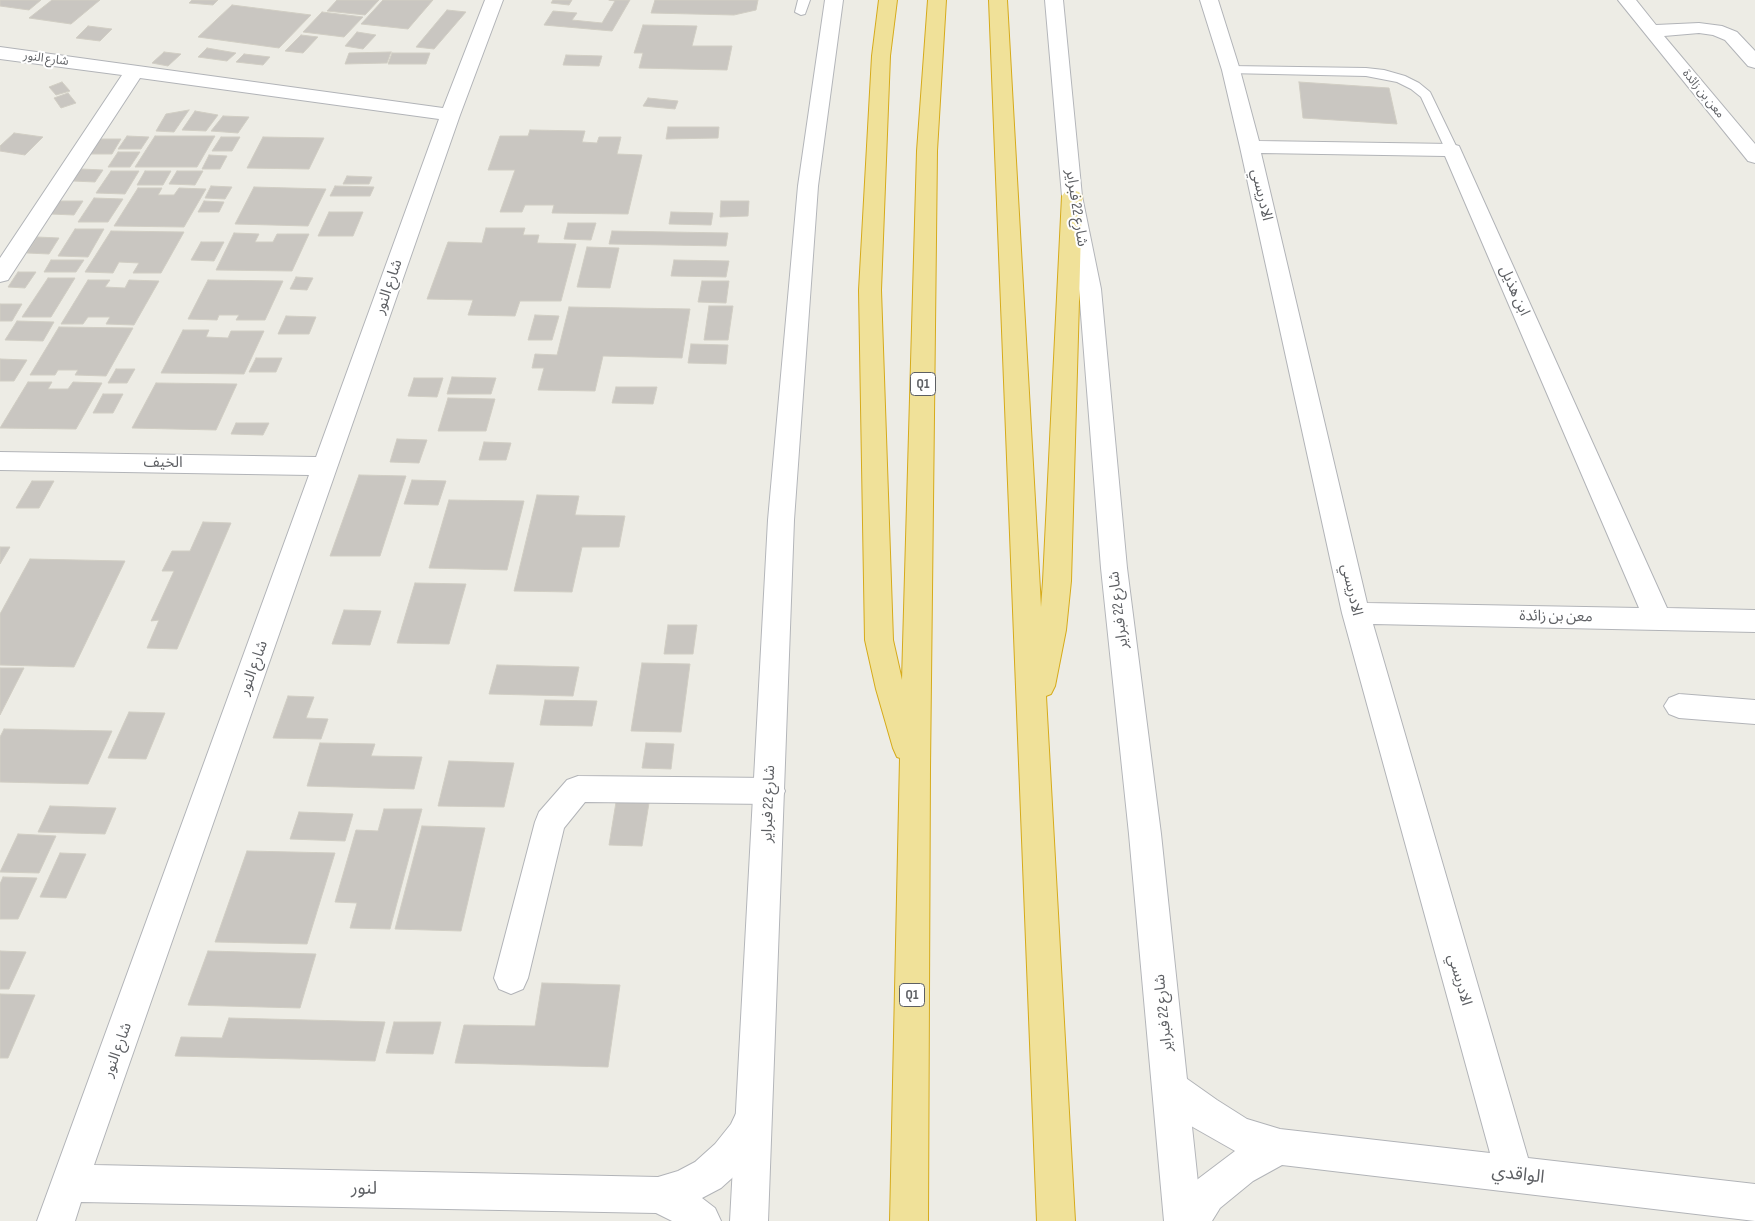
<!DOCTYPE html>
<html>
<head>
<meta charset="utf-8">
<style>
	body { margin:0 }
	canvas { display:block; background:#edece5 }
</style>
</head>
<body>
<canvas width="1755" height="1221"></canvas>
<script>
const c = document.querySelector('canvas').getContext('2d');
c.lineJoin = 'round';
function fill(path, color) { c.fillStyle = color; c.fill(path, 'evenodd'); }
const toPath = rows => new Path2D(rows.map(r => 'M' + r).join(''));
function trace(path, color, width, dash) { c.strokeStyle = color; c.lineWidth = width; c.lineCap = dash ? 'butt' : 'round'; c.setLineDash(dash || []); c.stroke(path); }
function write(font, color, halo, rows, align = 'center') {
  c.font = font + ' "Sofia Sans Condensed","Noto Sans Arabic",sans-serif'; c.lineWidth = 4; c.setLineDash([]); c.textBaseline = 'middle'; c.strokeStyle = halo; c.fillStyle = color; for (const [text, x, y, turn = 0] of rows) {
    c.save(); c.translate(x, y); c.rotate((+turn || 0) * Math.PI / 180); c.textAlign = isNaN(turn) ? turn : align; if (halo) c.strokeText(text, 0, 0); c.fillText(text, 0, 0); c.restore();
  }
}
const building = toPath([
	[0,0,41,0,29,10,0,6,0,0],
	[52,0,100,0,71,24,29,18,52,0],
	[192,0,218,0,213,5,189,3,192,0],
	[337,0,379,0,365,15,327,11,337,0],
	[383,0,433,0,408,29,361,24,383,0],
	[553,0,572,0,569,5,551,3,553,0],
	[609,0,630,0,612,31,544,25,553,11,577,13,572,20,602,23,615,1,609,0],
	[655,0,758,0,756,10,734,15,651,13,655,0],
	[232,5,311,15,279,48,198,37,232,5],
	[447,10,466,12,434,49,416,47,447,10],
	[322,12,363,17,344,37,303,32,322,12],
	[643,25,697,26,692,46,732,46,727,70,639,68,643,53,634,53,643,25],
	[88,26,112,29,100,41,76,38,88,26],
	[357,32,376,35,363,49,345,46,357,32],
	[301,35,318,37,303,53,285,51,301,35],
	[207,48,236,53,227,61,198,57,207,48],
	[164,52,181,54,168,66,152,63,164,52],
	[391,52,387,63,345,64,349,53,391,52],
	[392,53,430,53,426,64,388,64,392,53],
	[244,54,270,57,263,65,236,62,244,54],
	[566,55,602,56,599,66,563,65,566,55],
	[62,82,70,91,56,95,49,87,62,82],
	[1299,82,1389,88,1397,124,1303,118,1299,82],
	[68,93,76,103,61,108,54,98,68,93],
	[648,98,678,101,675,109,643,106,648,98],
	[189,110,174,132,156,131,166,114,189,110],
	[195,111,218,115,206,131,182,130,195,111],
	[223,116,249,117,238,133,211,131,223,116],
	[668,127,719,127,718,138,666,139,668,127],
	[530,130,585,131,582,142,597,143,599,137,621,137,617,154,642,155,628,214,552,213,554,205,525,205,522,212,500,212,515,170,488,170,500,136,528,136,530,130],
	[14,133,43,137,25,155,0,151,0,146,14,133],
	[127,136,149,137,141,149,118,149,127,136],
	[155,136,215,136,197,167,135,167,155,136],
	[221,137,240,137,232,151,212,151,221,137],
	[263,137,324,138,309,169,247,168,263,137],
	[99,139,121,139,112,154,89,154,99,139],
	[118,152,140,152,130,167,108,167,118,152],
	[209,155,227,156,220,169,202,169,209,155],
	[81,169,103,170,95,182,73,181,81,169],
	[111,171,139,171,125,194,96,193,111,171],
	[145,171,171,171,163,185,137,185,145,171],
	[177,171,203,171,195,185,169,184,177,171],
	[347,176,372,177,369,184,343,184,347,176],
	[211,186,232,187,225,199,205,198,211,186],
	[335,186,374,187,370,196,330,196,335,186],
	[254,187,326,189,308,226,235,224,254,187],
	[138,188,162,188,158,195,174,195,179,188,206,189,184,227,114,226,138,188],
	[94,198,123,199,108,222,78,222,94,198],
	[59,201,83,201,74,215,50,214,59,201],
	[204,201,224,202,219,212,198,212,204,201],
	[721,201,749,201,748,216,720,217,721,201],
	[329,212,363,212,353,236,318,236,329,212],
	[671,212,713,213,711,225,669,224,671,212],
	[568,223,596,223,591,240,564,239,568,223],
	[486,228,525,228,523,235,539,235,537,243,576,244,561,301,520,301,515,316,468,315,473,300,427,299,448,242,482,243,486,228],
	[75,229,104,229,88,257,58,256,75,229],
	[111,231,184,232,161,273,133,273,139,263,119,262,113,273,85,272,111,231],
	[612,231,728,233,726,246,609,244,612,231],
	[234,233,259,234,255,242,273,242,277,234,309,234,292,271,216,270,234,233],
	[37,237,59,238,49,254,27,253,37,237],
	[201,242,224,242,214,261,191,260,201,242],
	[587,247,619,248,610,288,577,287,587,247],
	[51,260,84,260,76,272,44,272,51,260],
	[674,260,729,261,726,277,671,276,674,260],
	[18,272,36,272,25,288,8,287,18,272],
	[296,277,313,278,307,290,290,289,296,277],
	[48,278,75,278,51,317,22,317,48,278],
	[88,280,110,280,105,287,125,288,129,280,159,281,134,325,106,324,110,317,88,317,83,324,61,324,88,280],
	[208,280,283,281,265,320,236,320,239,315,219,315,217,320,188,319,208,280],
	[702,281,729,281,726,303,698,302,702,281],
	[0,304,22,304,12,321,0,321,0,304],
	[709,306,733,306,728,340,704,340,709,306],
	[569,307,690,309,682,358,603,356,595,391,538,390,544,368,532,368,535,354,557,355,569,307],
	[535,315,559,316,552,340,528,340,535,315],
	[286,316,316,317,309,334,278,334,286,316],
	[17,321,54,322,43,341,5,340,17,321],
	[59,327,133,328,106,376,75,375,78,370,58,370,55,375,30,375,59,327],
	[183,330,209,330,206,337,228,338,231,331,264,331,244,374,161,373,183,330],
	[691,344,728,345,726,364,688,363,691,344],
	[256,358,282,358,276,372,249,372,256,358],
	[0,359,27,360,14,381,0,381,0,359],
	[116,369,135,369,127,383,108,383,116,369],
	[452,377,496,378,491,394,447,394,452,377],
	[414,378,443,378,437,397,408,396,414,378],
	[28,382,52,382,48,389,68,389,73,382,102,383,76,429,0,428,28,382],
	[156,383,237,384,216,430,132,428,156,383],
	[616,387,657,387,653,404,612,403,616,387],
	[103,394,123,394,113,413,93,413,103,394],
	[448,398,495,399,486,431,438,431,448,398],
	[236,423,269,423,263,435,231,434,236,423],
	[397,439,427,440,419,463,390,462,397,439],
	[484,442,511,443,506,460,479,460,484,442],
	[359,475,406,476,380,556,330,556,359,475],
	[412,480,446,481,438,505,404,504,412,480],
	[32,481,54,481,39,508,16,508,32,481],
	[537,495,579,496,575,515,625,516,619,547,582,547,572,592,514,591,537,495],
	[449,500,524,501,507,570,429,568,449,500],
	[203,522,231,523,177,649,147,648,159,620,151,621,174,571,162,571,172,551,190,551,203,522],
	[0,547,10,547,0,564,0,547],
	[30,559,125,561,74,667,0,665,0,614,30,559],
	[415,583,466,584,449,644,397,643,415,583],
	[344,610,381,611,370,645,332,644,344,610],
	[668,625,697,625,693,654,664,654,668,625],
	[642,663,690,664,681,732,631,731,642,663],
	[497,665,579,667,573,696,489,694,497,665],
	[0,668,24,668,0,715,0,668],
	[288,696,314,697,306,718,328,719,321,739,273,738,288,696],
	[545,700,597,701,592,726,540,725,545,700],
	[129,712,165,713,146,759,108,758,129,712],
	[4,729,112,731,88,784,0,782,0,737,4,729],
	[320,743,375,744,371,756,422,757,414,789,307,786,320,743],
	[646,743,674,744,671,769,642,768,646,743],
	[449,761,514,763,504,807,438,806,449,761],
	[617,796,650,797,642,846,609,845,617,796],
	[50,806,116,808,105,834,38,832,50,806],
	[384,809,422,809,390,929,350,928,357,903,335,902,356,830,378,831,384,809],
	[299,812,353,814,345,841,290,839,299,812],
	[422,826,485,828,461,931,395,929,422,826],
	[18,834,56,836,39,873,0,872,18,834],
	[247,851,335,853,307,944,215,942,247,851],
	[60,853,86,854,66,898,40,897,60,853],
	[3,877,37,878,18,919,0,919,0,884,3,877],
	[0,951,26,952,9,989,0,989,0,951],
	[208,951,316,954,300,1008,188,1005,208,951],
	[542,983,620,985,608,1067,455,1063,464,1025,535,1026,542,983],
	[0,994,35,995,8,1058,0,1058,0,994],
	[229,1018,385,1022,375,1061,175,1056,181,1037,222,1038,229,1018],
	[394,1022,441,1022,433,1054,386,1053,394,1022]
]);
const service = toPath([
	[798,0,810,0,805,14,801,15,795,12,798,0],
	[1231,66,1366,68,1384,70,1405,76,1419,83,1430,92,1458,150,1452,154,1447,153,1421,97,1411,89,1397,82,1366,76,1227,73,1225,70,1227,67,1231,66]
]);
const minor = toPath([
	[485,0,503,0,460,115,94,1165,658,1177,678,1171,695,1162,715,1144,731,1124,740,1105,753,1100,766,1105,771,1118,757,1150,741,1170,721,1188,702,1198,715,1208,721,1221,672,1221,656,1213,81,1202,75,1221,37,1221,309,475,0,470,0,452,316,457,439,119,140,78,8,280,0,282,0,258,122,75,0,59,0,47,443,108,485,0],
	[1200,0,1218,0,1240,70,1259,141,1452,144,1459,146,1667,608,1755,610,1755,632,1373,624,1528,1158,1755,1184,1755,1221,1282,1165,1253,1181,1220,1208,1212,1221,1172,1221,1178,1208,1194,1182,1235,1151,1191,1126,1159,1100,1153,1088,1159,1076,1171,1070,1183,1076,1217,1100,1247,1119,1280,1129,1490,1153,1342,613,1240,147,1222,70,1200,0],
	[1261,153,1445,156,1639,608,1367,603,1261,153],
	[1618,0,1636,0,1656,25,1699,23,1722,26,1737,32,1755,51,1755,68,1748,66,1725,40,1713,35,1699,33,1664,36,1755,144,1755,163,1748,161,1618,0],
	[1679,694,1755,700,1755,724,1679,718,1669,714,1664,706,1669,698,1679,694],
	[578,776,770,778,781,782,785,791,781,800,770,804,585,802,564,828,528,978,523,989,511,994,499,989,494,978,535,822,539,812,567,780,578,776]
]);
const secondary = toPath([
	[825,0,843,0,818,186,794,520,768,1221,730,1221,768,520,798,186,825,0],
	[1045,0,1063,0,1082,196,1101,289,1127,568,1161,834,1202,1221,1164,1221,1129,834,1101,568,1079,289,1062,196,1045,0]
]);
const motorway = toPath([
	[879,0,897,0,890,56,881,290,893,640,902,680,917,151,928,0,946,0,937,151,930,768,928,1221,890,1221,900,758,897,757,893,748,876,689,865,640,859,290,872,56,879,0],
	[989,0,1007,0,1041,607,1043,581,1062,196,1065,192,1072,190,1079,192,1082,196,1071,581,1066,630,1055,686,1051,694,1046,696,1075,1221,1037,1221,989,0]
]);
const farStreetnames = [
	["شارع النور",46,59,8],
	["معن بن زائدة",1703,94,51]
];
const shields = [
	[923,384,25],
	[912,995,25]
];
const shieldNames = [
	["Q1",923,384],
	["Q1",912,995]
];
const streetNames = [
	["الادريسي",1261,195,77],
	["شارع 22 فبراير",1076,208,81],
	["شارع النور",389,287,-71],
	["ابن هذيل",1514,291,66],
	["الخيف",163,463,1],
	["الادريسي",1351,590,77],
	["شارع 22 فبراير",1119,610,-97],
	["معن بن زائدة",1556,617,1],
	["شارع النور",254,668,-70],
	["شارع 22 فبراير",769,804,-88],
	["الادريسي",1459,980,74],
	["شارع 22 فبراير",1164,1013,-96],
	["شارع النور",118,1050,-70]
];
const nearStreetnames = [
	["الواقدي",1518,1175,7],
	["لنور",364,1189,1]
];
fill(building, '#c9c6c1');
trace(building, '#d1cec4', 1);
trace(service, '#b2b4b8', 2);
trace(minor, '#b2b4b8', 2);
trace(secondary, '#b4b6ba', 2);
trace(motorway, '#d6ab1b', 2);
fill(service, '#fff');
fill(minor, '#fff');
fill(secondary, '#fff');
fill(motorway, '#f0e199');
write('12px', '#5d5f63', '#fff', farStreetnames);
for (const [x, y, w] of shields) { const box = new Path2D(); box.roundRect(x - w / 2, y - 11.5, w, 23, 4); c.fillStyle = '#fff'; c.fill(box); trace(box, '#5d5f63', 1); }
write('bold 14px', '#5d5f63', null, shieldNames);
write('15px', '#5d5f63', '#fff', streetNames);
write('18px', '#5d5f63', '#fff', nearStreetnames);
</script>
</body>
</html>
